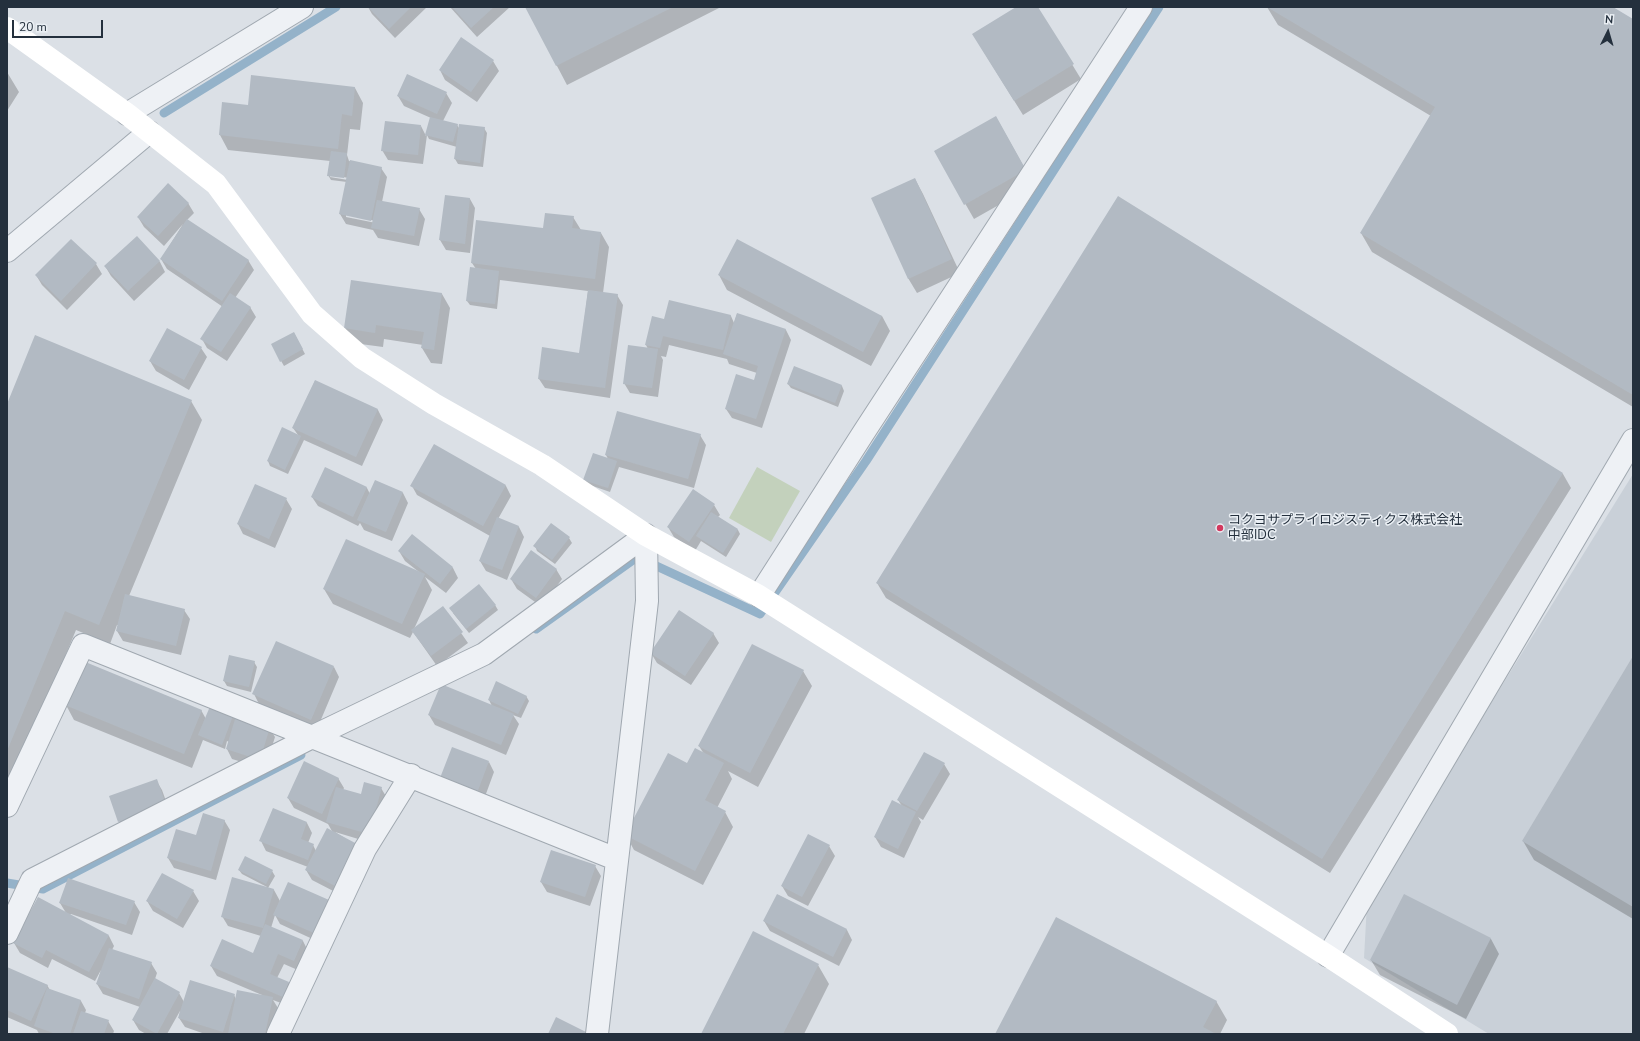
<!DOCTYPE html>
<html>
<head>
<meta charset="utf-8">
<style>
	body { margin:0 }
	#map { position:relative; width:1640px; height:1041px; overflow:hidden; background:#dbe0e6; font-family:"Nunito Sans",sans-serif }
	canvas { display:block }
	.frame { position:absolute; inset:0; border:8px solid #24303d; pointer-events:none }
	.north { position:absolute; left:1588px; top:12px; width:40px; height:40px; -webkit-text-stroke:3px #eaeff4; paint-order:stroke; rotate:5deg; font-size:11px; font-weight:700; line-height:16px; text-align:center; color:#24303d }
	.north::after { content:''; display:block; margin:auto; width:14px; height:18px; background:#24303d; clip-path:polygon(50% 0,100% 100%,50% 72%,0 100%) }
	.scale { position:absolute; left:12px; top:20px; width:91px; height:18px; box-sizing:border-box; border:2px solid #24303d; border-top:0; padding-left:5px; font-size:12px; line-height:14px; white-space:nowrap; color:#24303d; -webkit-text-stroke:3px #eaeff4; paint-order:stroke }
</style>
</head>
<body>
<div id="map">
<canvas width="1640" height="1041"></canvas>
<div class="frame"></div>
<div class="north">N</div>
<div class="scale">20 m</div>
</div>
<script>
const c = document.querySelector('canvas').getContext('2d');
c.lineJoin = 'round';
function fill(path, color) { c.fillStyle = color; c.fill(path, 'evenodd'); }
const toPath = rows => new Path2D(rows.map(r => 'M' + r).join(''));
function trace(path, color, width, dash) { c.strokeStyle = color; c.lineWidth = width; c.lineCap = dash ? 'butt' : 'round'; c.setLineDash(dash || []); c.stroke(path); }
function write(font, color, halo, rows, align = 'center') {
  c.font = font + ' "Nunito Sans","Noto Sans JP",sans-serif'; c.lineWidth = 3; c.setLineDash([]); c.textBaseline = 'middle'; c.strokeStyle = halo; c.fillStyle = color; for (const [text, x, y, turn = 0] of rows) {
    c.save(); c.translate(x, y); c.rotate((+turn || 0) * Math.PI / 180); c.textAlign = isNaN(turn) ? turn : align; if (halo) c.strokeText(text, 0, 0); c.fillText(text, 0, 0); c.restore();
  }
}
const built = toPath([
	[1633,474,1633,1034,1489,1034,1364,958,1367,903]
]);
const green = toPath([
	[757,467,800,491,771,542,729,518]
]);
const shadow = toPath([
	[368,7,427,7,395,38,372,14],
	[450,7,510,7,477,37],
	[526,7,721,7,567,85],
	[1018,7,1037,7,1081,79,1023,115,982,49],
	[1267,7,1611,7,1633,20,1633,407,1372,252,1361,233,1431,116,1278,25],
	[493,61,499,71,477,102,445,80,440,70],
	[7,72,19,92,7,111],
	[355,88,363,103,360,130,350,129,347,155,349,161,381,168,387,177,382,202,419,209,425,219,419,246,378,238,373,230,346,224,340,214,347,182,331,180,328,175,330,161,228,150,220,135,223,103,249,106],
	[330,175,349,178,348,180,330,177],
	[346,215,376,221,376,223,346,217],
	[446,93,452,103,443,121,457,125,459,128,484,128,487,133,483,167,458,164,455,159,457,147,429,139,427,135,423,164,388,160,382,150,421,126,426,136,431,118,404,106,398,96],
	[996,117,1034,185,974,219,935,151],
	[915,179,923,194,960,273,917,293,908,278],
	[446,196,470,199,475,208,470,253,446,250,440,240],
	[1118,198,1563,474,1571,488,1330,873,886,598,877,583],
	[188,203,194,213,187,220,248,260,254,270,235,298,250,307,256,317,227,361,207,348,202,339,223,307,167,269,161,259,183,224,164,246,144,227,138,217],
	[573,217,581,230,601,233,609,247,603,293,617,295,623,305,610,398,545,388,539,379,580,354,588,291,500,280,497,309,470,305,467,301,476,269,472,263,477,221,544,229],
	[137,238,160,262,165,272,134,301,111,276,105,266],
	[71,240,96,264,102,274,67,310,42,285,36,275],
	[719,275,882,316,890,331,871,366,727,290],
	[352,281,442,294,450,308,442,364,431,363,422,348,423,345,384,339,383,347,353,343,345,328],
	[669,302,731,316,734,323,737,314,786,330,791,340,762,428,732,418,726,409,755,381,757,373,729,364,727,359,669,345,666,357,661,356,663,360,658,397,630,393,624,383,648,349,646,345,665,320],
	[294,333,305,354,284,366,272,345],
	[201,348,207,357,189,390,156,371,150,361],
	[795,368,842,386,844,391,838,407,791,388,788,384],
	[315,381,378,410,383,420,362,466,304,440,288,474,270,466,268,461,298,435,293,428],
	[191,401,202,420,129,596,184,610,190,619,181,655,123,641,117,631,119,625,117,625,110,644,76,630,7,796,7,406],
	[700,435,706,445,694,488,619,467,610,492,587,484,585,479,608,459,606,455],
	[434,446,506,486,511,496,498,519,519,527,524,537,507,580,486,571,480,561,490,536,417,495,412,486],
	[326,468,367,488,370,494,403,493,408,503,392,541,364,530,360,523,358,526,318,506,312,497],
	[286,499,292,509,275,548,243,534,238,524],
	[714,505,720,515,718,517,738,530,740,534,726,557,701,541,695,551,674,537,668,527],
	[551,524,569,538,572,543,555,564,537,551,535,546],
	[412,536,453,568,458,578,446,593,425,577,432,590,414,629,443,607,468,643,437,666,413,632,410,638,333,604,324,589,419,572,405,561,399,551],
	[556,569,562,579,542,607,517,589,511,579],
	[495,605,498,610,469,633,453,613],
	[713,633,719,643,691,685,657,663,651,653],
	[1633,658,1633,919,1534,860,1523,841],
	[254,662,257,667,251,692,227,686,224,681],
	[334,667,339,677,317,729,259,704,254,694],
	[803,671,812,686,758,787,728,771,732,779,717,808,725,812,733,827,703,885,634,850,626,835,688,764,704,754,699,746],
	[526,696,529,701,521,718,513,715,519,724,506,755,435,725,429,715,492,706,489,700],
	[66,705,201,710,206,719,211,705,269,727,275,737,265,769,232,759,227,749,229,742,227,741,225,749,203,740,192,768,74,720],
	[489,762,494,772,483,802,447,788],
	[944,764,950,774,923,820,918,817,921,822,904,858,881,847,875,837,902,806,898,800],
	[338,778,344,788,343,790,362,795,381,788,387,798,375,844,335,832,356,845,341,895,312,880,306,870,308,867,266,851,261,841,273,809,307,823,312,833,308,843,313,845,316,851,333,833,328,824,294,808,288,798],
	[156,780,162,790,171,815,125,831,119,821],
	[224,820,230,830,216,880,174,868,168,858,197,836],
	[829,846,835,856,808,906,788,896,782,886],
	[595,866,601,876,590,906,547,892,541,882],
	[239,870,272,871,275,876,268,888,274,890,280,901,289,883,319,942,280,924,275,915,271,928,303,941,308,951,300,971,284,964,277,978,289,983,294,993,289,1006,273,1000,278,1008,272,1034,205,1034,185,1027,179,1018,180,1011,167,1034,146,1034,139,1030,133,1020,140,1007,103,994,97,984,101,970,95,981,52,959,48,968,20,953,14,943,66,913,60,903,134,902,140,912,132,935,71,914,70,915,109,936,114,946,112,950,151,963,157,973,155,979,179,993,184,1002,234,995,236,999,262,995,217,976,211,966,254,954,261,936,228,926,222,916,267,887,242,874],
	[193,891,199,901,183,928,153,911,147,901],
	[778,895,847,930,852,940,839,966,770,931,764,921],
	[1404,896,1491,939,1499,954,1466,1019,1380,975,1371,960],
	[818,965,829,984,804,1034,702,1034],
	[7,968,47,985,50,990,81,1001,86,1010,85,1013,108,1021,114,1031,113,1034,39,1034,37,1030,7,1017],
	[1216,1001,1227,1020,1220,1034,996,1034]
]);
const stream = toPath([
	[164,113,336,7],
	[536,629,637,557,760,614,866,461,1159,7],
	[7,883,43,889,301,755]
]);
const building = toPath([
	[368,7,411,7,389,29],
	[452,7,494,7,471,28],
	[525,7,673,7,556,66],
	[1016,7,1038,7,1074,64,1014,101,972,34],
	[1267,7,1613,7,1633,19,1633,395,1360,233,1435,107],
	[461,37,494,60,471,92,439,70],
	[407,74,447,92,437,114,397,96],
	[251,75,355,87,352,116,342,114,338,149,219,135,222,102,248,105],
	[996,116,1026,170,964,205,934,151],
	[430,117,458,124,453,142,425,135],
	[385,121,421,125,418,155,381,151],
	[459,124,485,127,480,163,454,159],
	[331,151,347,153,344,178,327,176],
	[350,160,382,167,371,221,339,214],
	[915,178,952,259,908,279,871,198],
	[168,183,189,203,158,236,137,217],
	[445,195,470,198,465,244,439,240],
	[1118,196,1563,473,1322,859,876,583],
	[377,200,420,208,414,236,371,228],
	[545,213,574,216,572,228,601,232,595,279,471,263,476,220,543,228],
	[187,219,249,260,222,301,160,259],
	[137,236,160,261,128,291,104,266],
	[71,239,97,263,61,301,35,275],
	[737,239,882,316,863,352,718,275],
	[470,267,499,271,495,304,466,301],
	[351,280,442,293,434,350,421,348,424,332,376,325,375,333,344,328],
	[588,290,618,294,605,388,538,379,542,347,579,353],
	[230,293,251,307,221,352,200,339],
	[669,300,731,315,723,350,663,336,660,348,645,345,652,316,664,319],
	[737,313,786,329,756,419,725,409,736,374,754,380,758,366,723,354],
	[167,328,202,347,184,380,149,361],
	[294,332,303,349,280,362,271,344],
	[35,335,192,400,99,625,65,611,7,751,7,404],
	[628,345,658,349,652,388,623,384],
	[794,366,842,385,835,403,787,384],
	[315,380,378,409,356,457,292,428],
	[617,411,701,434,688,479,605,455],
	[282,427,301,436,285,470,267,461],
	[434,444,506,485,483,526,410,486],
	[593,453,617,461,608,488,583,480],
	[325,467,367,487,353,517,311,497],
	[375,480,403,492,386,532,357,520],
	[255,484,287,498,269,539,237,524],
	[693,489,715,504,689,542,667,527],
	[711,512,738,529,723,553,696,536],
	[497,517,519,526,502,570,479,561],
	[551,523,570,537,552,560,533,546],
	[412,534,453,567,440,584,398,551],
	[346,539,425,574,402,624,323,589],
	[531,550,557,569,536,598,510,579],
	[479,584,496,605,466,629,449,608],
	[125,594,185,609,176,646,116,631],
	[443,606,463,632,431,656,411,630],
	[679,610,714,633,685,676,650,653],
	[276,641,334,666,311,720,252,694],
	[752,644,804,670,750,773,698,746],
	[229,655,255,661,249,687,223,681],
	[1633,656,1633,907,1522,841],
	[83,661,202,710,184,754,65,705],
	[496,681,527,696,518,714,488,700],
	[441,684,514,714,501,745,428,715],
	[211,704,234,713,222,745,198,735],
	[236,716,270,727,260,760,226,749],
	[452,747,489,761,477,793,440,778],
	[695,748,724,763,705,800,726,811,695,871,625,835,668,753,687,763],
	[924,752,945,763,917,811,897,800],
	[304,761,339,778,322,814,287,798],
	[157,779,166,805,118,822,109,796],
	[364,782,382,787,369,834,326,822,336,787,361,794],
	[892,800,916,812,898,849,874,837],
	[273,808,307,822,301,839,314,844,308,860,259,841],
	[203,813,225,820,211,871,167,858,176,829,196,835],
	[327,828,357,844,335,886,305,870],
	[808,834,830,845,802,897,781,886],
	[551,850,596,865,585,897,540,882],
	[245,856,273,870,266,884,238,870],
	[162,873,194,890,177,919,146,901],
	[232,877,274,889,263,928,221,917],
	[68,878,135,901,126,925,59,903],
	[288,882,329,900,314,933,273,915],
	[777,894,847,929,833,957,763,921],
	[1404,894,1491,938,1457,1005,1370,960],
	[38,897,109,935,89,972,46,950,42,958,13,943],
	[1056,917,1217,1001,1203,1027,1216,1034,995,1034],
	[265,924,303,940,294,961,278,954,270,974,289,982,283,997,210,966,222,939,253,953],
	[753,931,819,964,783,1034,701,1034],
	[109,948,152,962,139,999,96,984],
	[7,967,48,985,31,1021,7,1010],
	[155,978,180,992,157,1034,132,1020],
	[190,980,235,994,223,1032,178,1018],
	[47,988,81,1000,70,1034,56,1034,34,1026],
	[237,990,273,997,265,1034,228,1034],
	[81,1011,109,1020,104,1034,73,1034],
	[556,1017,590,1034,548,1034]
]);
const street = toPath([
	[127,114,302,7],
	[7,251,149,132],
	[759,596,864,432,1141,7],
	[7,806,83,645,616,859],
	[7,933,32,880,314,736,484,654,646,535],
	[1328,956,1633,440],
	[278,1034,365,849,411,775],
	[597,1034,647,601,646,535]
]);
const secondary = toPath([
	[7,28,127,114,216,184,312,314,362,358,434,404,542,465,646,535,759,596,1328,956,1447,1034]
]);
const markers = [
	[1220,528,4,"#d3385e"]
];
const poiNames = [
	["コクヨサプライロジスティクス株式会社",1228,521],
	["中部IDC",1228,536]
];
fill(built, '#c9d0d8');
fill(green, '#c3d1bc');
fill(shadow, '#0003');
trace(stream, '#94b2c9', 9);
fill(building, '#b2bac3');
trace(street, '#a0a8b0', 24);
trace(street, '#eef1f5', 22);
trace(secondary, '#fff', 22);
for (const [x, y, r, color] of markers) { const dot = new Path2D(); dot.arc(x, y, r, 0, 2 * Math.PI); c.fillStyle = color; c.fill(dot); trace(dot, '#eaeff4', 1.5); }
write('13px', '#24303d', '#eaeff4', poiNames, 'left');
</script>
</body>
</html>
